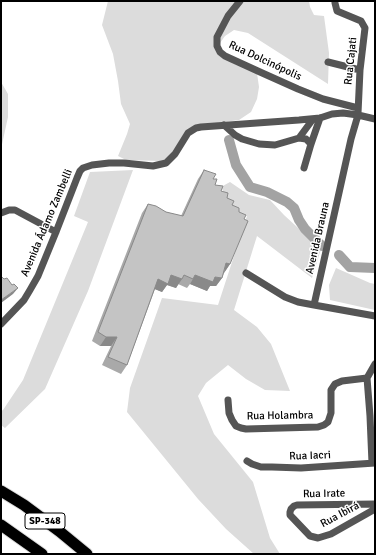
<!DOCTYPE html>
<html>
<head>
<meta charset="utf-8">
<style>
	body { margin:0 }
	#map { position:relative; width:376px; height:555px; overflow:hidden; background:#fff; font-family:Signika,sans-serif }
	canvas { display:block }
	.frame { position:absolute; inset:0; border:2px solid #000; pointer-events:none }
</style>
</head>
<body>
<div id="map">
<canvas width="376" height="555"></canvas>
<div class="frame"></div>
</div>
<script>
const c = document.querySelector('canvas').getContext('2d');
c.lineJoin = 'round';
function fill(path, color) { c.fillStyle = color; c.fill(path, 'evenodd'); }
const toPath = rows => new Path2D(rows.map(r => 'M' + r).join(''));
function trace(path, color, width, dash) { c.strokeStyle = color; c.lineWidth = width; c.lineCap = dash ? 'butt' : 'round'; c.setLineDash(dash || []); c.stroke(path); }
function write(font, color, halo, rows, align = 'center') {
  c.font = font + ' Signika,sans-serif'; c.lineWidth = 3; c.setLineDash([]); c.textBaseline = 'middle'; c.strokeStyle = halo; c.fillStyle = color; for (const [text, x, y, turn = 0] of rows) {
    c.save(); c.translate(x, y); c.rotate((+turn || 0) * Math.PI / 180); c.textAlign = isNaN(turn) ? turn : align; if (halo) c.strokeText(text, 0, 0); c.fillText(text, 0, 0); c.restore();
  }
}
const green = toPath([
	[108,1,309,1,310,7,314,15,324,16,329,53,328,84,248,33,234,30,225,36,220,43,218,53,257,73,259,87,257,99,251,112,239,120,196,126,169,158,161,161,126,160,118,156,127,134,130,124,121,104,118,81,113,54,102,25],
	[1,82,8,94,8,117,1,149],
	[133,170,88,291,45,389,5,428,1,425,1,411,3,410,23,380,88,222,74,216,90,172],
	[230,182,249,195,270,200,284,215,321,249,312,278,257,236,234,310,257,327,271,344,290,391,265,390,246,379,228,365,206,383,198,396,214,434,253,482,270,538,280,554,254,554,226,529,198,499,127,412,130,388,162,298,218,305,247,216,233,209,221,187],
	[336,268,370,283,375,284,375,310,330,300,329,285]
]);
const river = toPath([
	[229,140,236,165,250,187,267,192,287,202,294,208,299,220,305,229,322,246],
	[339,255,350,267,375,268]
]);
const minor = toPath([
	[240,1,228,16,217,37,217,46,220,52,225,56,260,72,298,89,323,99,358,108],
	[335,3,337,11,361,21,365,28,360,70,358,113],
	[328,62,360,70],
	[358,115,351,139,314,305,375,316],
	[224,125,235,135,242,139,259,144,275,145,299,138,306,139,311,144],
	[299,138,313,119],
	[304,168,311,144,320,118],
	[1,213,9,210,15,210,56,232],
	[246,273,285,297,298,302,314,305],
	[1,324,24,300,30,290,38,276,56,232,77,178,80,171,83,168,92,165,109,163,124,163,153,166,166,163,175,154,188,133,196,128,201,127,299,120,320,118,332,114,343,113,358,115,375,119],
	[228,400,229,413,232,420,236,426,241,428,246,429,318,427,324,425,328,422,331,413,331,390,335,384,342,381,367,378],
	[247,461,252,464,261,467,272,467,301,468,375,463],
	[372,463,370,416,367,378,375,364],
	[375,504,297,505,294,506,291,509,290,512,290,515,310,536,318,538,331,534,375,509]
]);
const highway = toPath([
	[1,491,24,505,59,531,87,554],
	[1,525,42,554]
]);
const wall = toPath([
	[204,170,213,179,215,185,227,198,232,205,239,212,244,219,230,264,224,273,222,278,216,286,210,286,207,291,190,284,187,288,178,284,176,288,167,285,162,292,155,289,127,365,121,374,102,365,111,346,100,346,92,341,142,213,148,204,166,212,181,216,198,179]
]);
const shadedWall = toPath([
	[226,263,230,264,224,273],
	[171,275,182,279,176,288,167,285,162,292,152,288,158,279],
	[195,275,215,277,222,278,216,286,210,286,207,291,190,284,193,279],
	[18,288,13,294,1,303,1,300],
	[106,337,117,337,111,346,100,346]
]);
const building = toPath([
	[204,170,216,174,213,179,217,179,215,185,223,186,221,191,228,193,227,198,234,201,232,205,239,208,239,212,246,215,244,219,248,221,230,264,226,263,222,278,215,277,213,282,195,275,193,279,184,275,182,279,171,275,168,284,158,279,127,365,108,357,117,337,106,337,98,332,148,204,156,206,166,212,183,216,204,170],
	[1,276,4,279,7,278,12,285,14,284,18,288,1,300,1,276]
]);
const shields = [
	[45,521,40]
];
const shieldNames = [
	["SP-348",45,521]
];
const streetNames = [
	["Rua Dolcinópolis",265,61,25],
	["Rua Cajati",351,61,-84],
	["Avenida Ádamo Zambelli",47,223,-67],
	["Avenida Brauna",318,238,-77],
	["Rua Holambra",280,416,-1],
	["Rua Iacri",310,456,-2],
	["Rua Irate",324,494,-1],
	["Rua Ibirá",340,515,-28]
];
fill(green, '#dcdcdc');
trace(river, '#a3a3a3', 10);
trace(highway, '#dbdbdb', 13);
trace(minor, '#555', 7);
trace(highway, '#000', 11);
fill(wall, '#a9a9a9');
fill(shadedWall, '#898989');
fill(building, '#c4c4c4');
trace(building, '#898989', 1);
for (const [x, y, w] of shields) { const box = new Path2D(); box.roundRect(x - w / 2, y - 8, w, 16, 3); c.fillStyle = '#fff'; c.fill(box); trace(box, '#000', 1); }
write('bold 10px', '#000', null, shieldNames);
write('11px', '#000', '#fff', streetNames);
</script>
</body>
</html>
